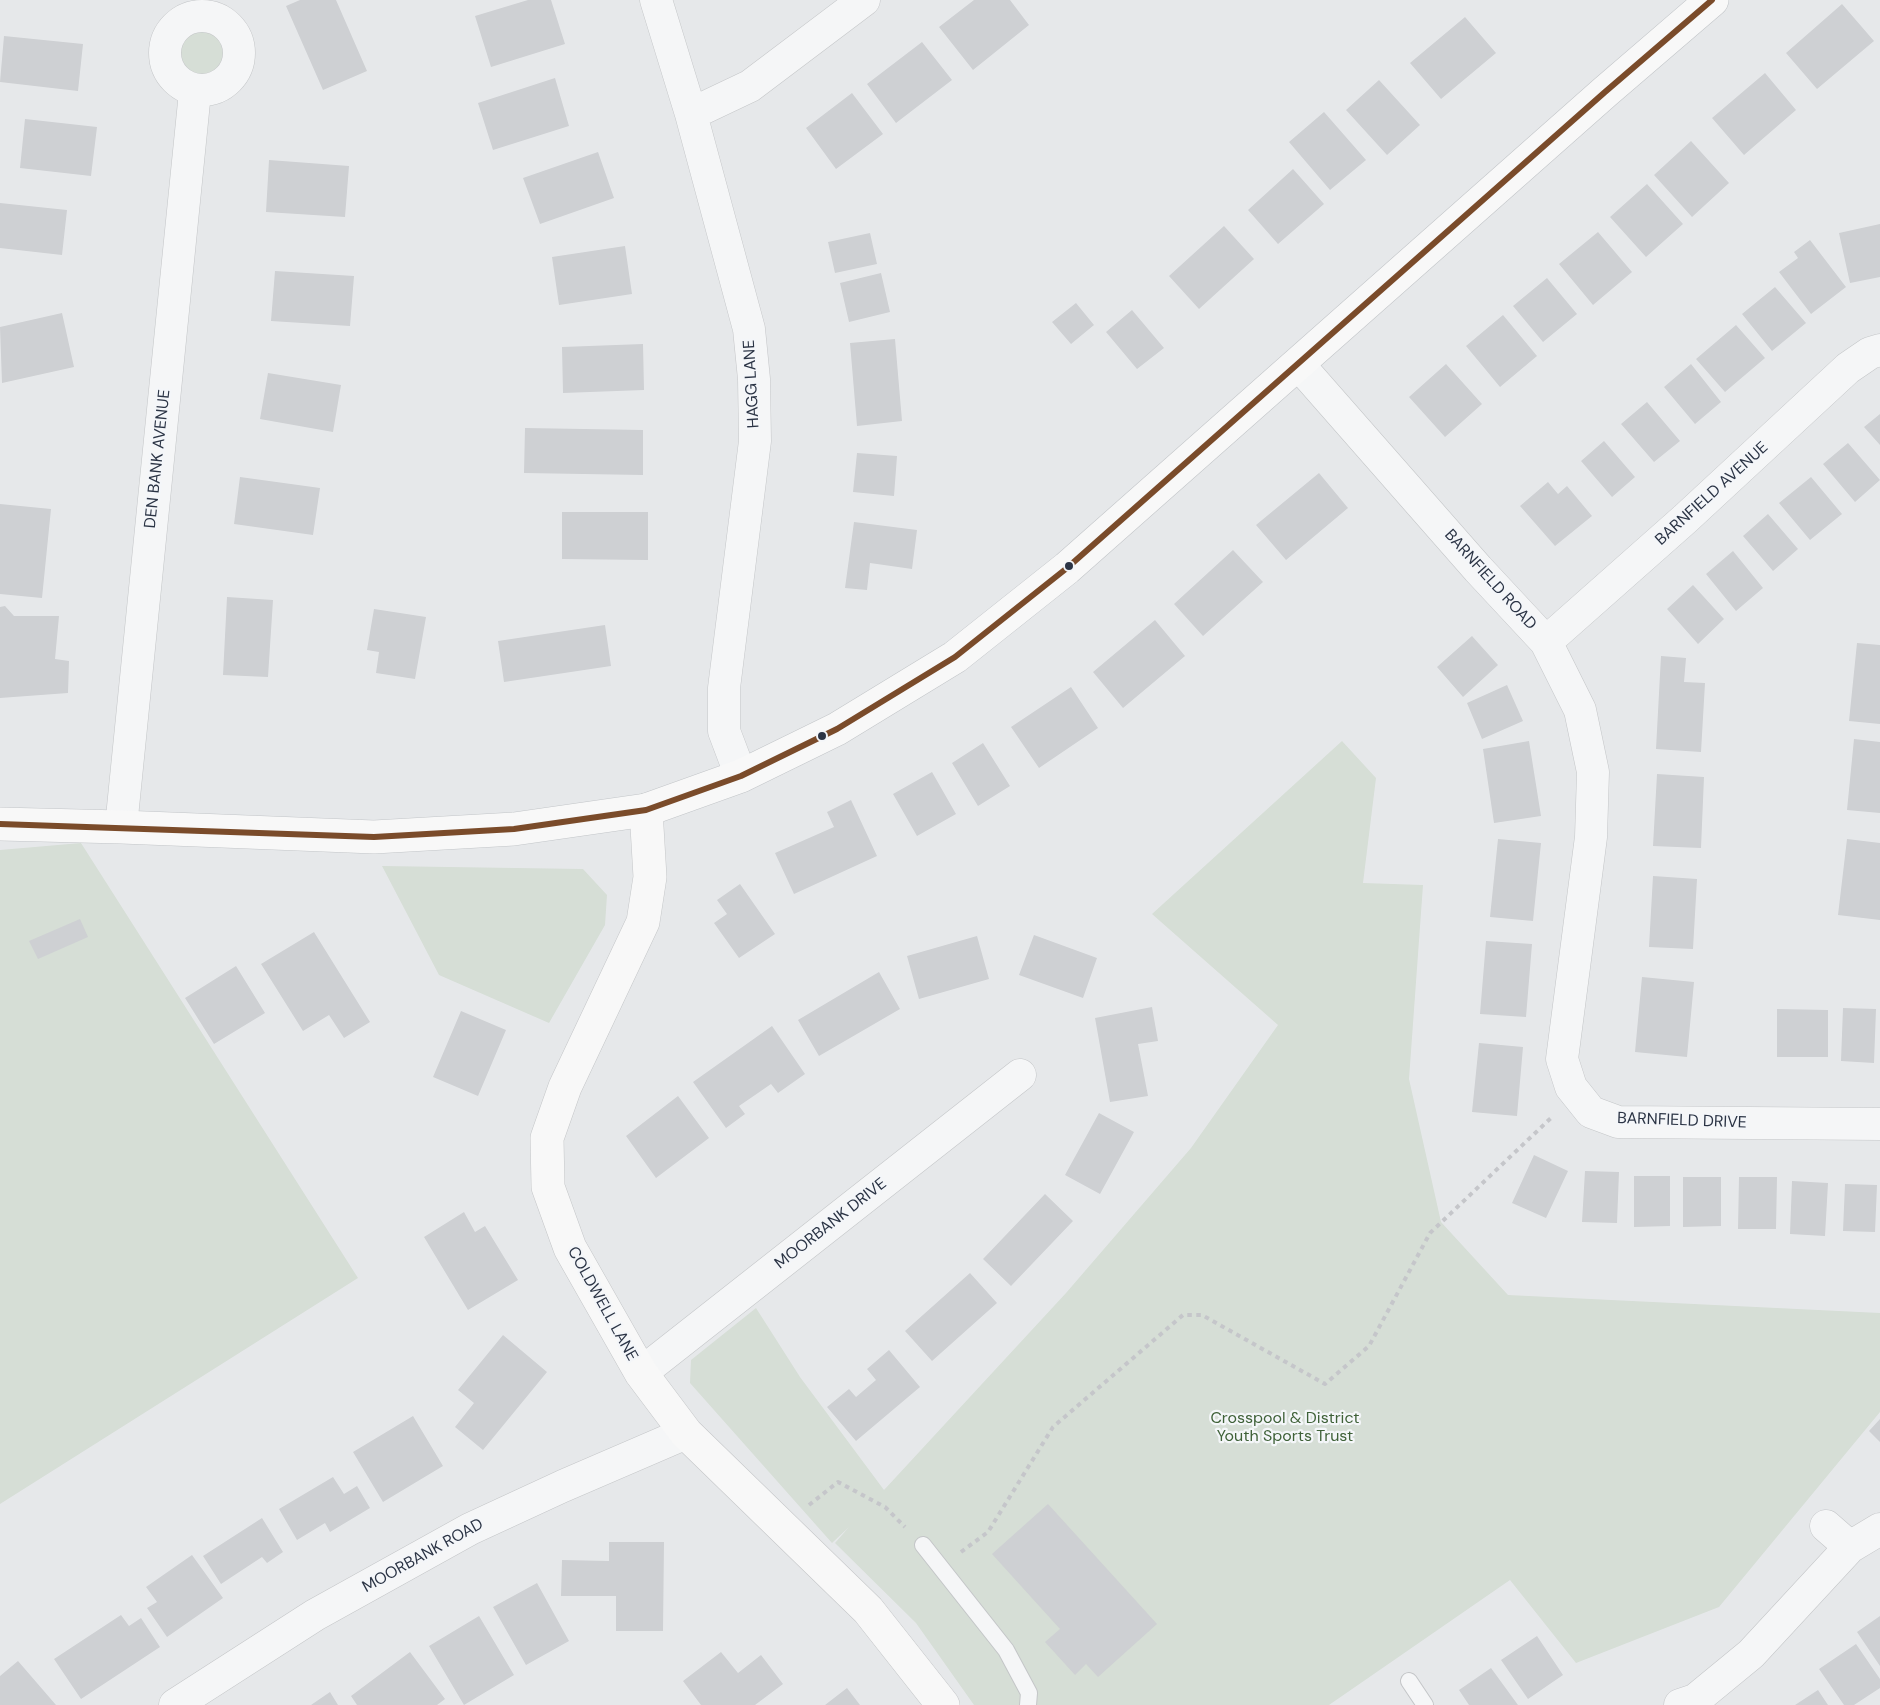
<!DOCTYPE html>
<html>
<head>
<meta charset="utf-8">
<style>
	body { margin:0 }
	canvas { display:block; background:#e6e8ea }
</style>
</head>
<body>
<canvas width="1880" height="1705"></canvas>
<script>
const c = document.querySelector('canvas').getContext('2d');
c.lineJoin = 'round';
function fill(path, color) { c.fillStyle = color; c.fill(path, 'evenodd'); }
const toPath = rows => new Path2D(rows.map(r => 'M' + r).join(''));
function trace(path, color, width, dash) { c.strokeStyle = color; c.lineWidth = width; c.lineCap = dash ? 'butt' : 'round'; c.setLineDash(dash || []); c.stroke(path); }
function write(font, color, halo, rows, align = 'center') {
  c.font = font + ' "DM Sans",sans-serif'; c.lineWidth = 4.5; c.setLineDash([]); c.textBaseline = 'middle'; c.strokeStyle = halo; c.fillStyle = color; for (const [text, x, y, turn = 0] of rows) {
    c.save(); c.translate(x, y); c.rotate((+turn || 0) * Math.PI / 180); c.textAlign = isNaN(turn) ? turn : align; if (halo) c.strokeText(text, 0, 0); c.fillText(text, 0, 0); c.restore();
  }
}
const green = toPath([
	'180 53a22 22 0 1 1 44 0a22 22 0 1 1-44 0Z',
	[1342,741,1376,778,1363,883,1423,885,1409,1079,1441,1222,1508,1295,1880,1313,1880,1412,1719,1607,1576,1663,1510,1580,1329,1705,974,1705,916,1623,835,1543,849,1527,832,1543,690,1383,691,1360,756,1308,800,1377,884,1490,1066,1293,1191,1148,1278,1025,1152,914],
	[81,843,358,1278,0,1504,0,850],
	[382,866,583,869,607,895,605,925,549,1023,439,975]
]);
const building = toPath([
	[300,0,336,0,367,71,323,90,286,6],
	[528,0,551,0,565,44,491,67,475,16],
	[974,0,1010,0,1029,25,973,70,939,27],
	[1842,4,1874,41,1817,89,1786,53],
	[1465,17,1496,53,1441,99,1410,63],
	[4,36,83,44,78,91,0,82],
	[922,42,952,80,896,123,867,84],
	[1765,73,1796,110,1744,155,1712,118],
	[555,78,569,126,493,150,478,103],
	[1379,80,1420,125,1387,155,1346,110],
	[852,93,883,134,836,169,806,128],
	[1324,112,1366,160,1330,190,1289,142],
	[25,119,97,127,91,176,20,168],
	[1691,141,1729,183,1692,217,1654,175],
	[598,152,614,198,540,224,523,178],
	[269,160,349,166,345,217,266,212],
	[1293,169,1324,204,1278,244,1248,210],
	[1647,184,1683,224,1646,257,1610,217],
	[0,203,67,210,62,255,0,248],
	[1880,224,1880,277,1850,283,1839,233],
	[1224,226,1254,259,1199,309,1169,276],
	[1598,232,1632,272,1593,305,1559,264],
	[870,233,877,264,835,273,828,242],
	[1810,240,1846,287,1811,314,1779,272,1798,258,1794,252],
	[625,246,632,294,559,305,552,257],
	[275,271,354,276,350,326,271,321],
	[881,273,890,312,849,322,840,283],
	[1547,278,1577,314,1543,342,1513,306],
	[1775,287,1806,323,1772,351,1742,314],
	[1076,303,1094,325,1071,344,1052,322],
	[1132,310,1164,348,1137,369,1106,332],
	[62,313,74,367,2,383,0,327],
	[1503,315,1537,356,1500,387,1466,346],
	[1736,325,1765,358,1725,392,1696,359],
	[895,339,902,421,857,426,850,343],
	[643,344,644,390,563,393,562,347],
	[1446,364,1482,404,1445,437,1409,397],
	[1691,364,1721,402,1695,424,1664,387],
	[268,373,341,385,333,432,260,419],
	[1647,402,1680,441,1654,462,1621,424],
	[1880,414,1880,445,1864,427],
	[525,428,643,430,643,475,524,473],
	[1604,441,1635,477,1612,497,1581,461],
	[1848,443,1880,480,1855,502,1823,464],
	[857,453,897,456,894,496,853,492],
	[1319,473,1348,508,1286,560,1256,525],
	[240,477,320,488,313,535,234,524],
	[1811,477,1842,514,1810,540,1779,503],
	[1548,482,1558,494,1567,486,1592,516,1555,546,1520,506],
	[0,504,51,509,42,598,0,594],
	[562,512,648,512,648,560,562,559],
	[1768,514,1798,549,1773,571,1743,536],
	[854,522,917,530,912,569,870,563,867,590,845,588],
	[1233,550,1263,582,1203,636,1174,604],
	[1733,551,1763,588,1736,611,1706,574],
	[1693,585,1724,619,1698,644,1667,609],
	[227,597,273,600,268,677,223,675],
	[5,606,14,616,59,616,55,659,69,661,68,693,0,698,0,607],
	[374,609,426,617,415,679,376,673,379,652,367,650],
	[1155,620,1185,656,1123,708,1093,672],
	[605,625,611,666,504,682,498,641],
	[1472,636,1498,665,1463,697,1437,667],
	[1857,643,1880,645,1880,724,1849,721],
	[1661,656,1686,658,1684,682,1705,683,1701,752,1656,749],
	[1507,685,1523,721,1482,739,1467,703],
	[1071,687,1098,728,1039,768,1011,727],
	[1854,739,1880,742,1880,813,1847,810],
	[1529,741,1541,816,1494,823,1483,749],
	[983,743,1010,786,978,806,952,763],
	[932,772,956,814,917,836,893,794],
	[1657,774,1704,777,1701,848,1653,846],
	[851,800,877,856,794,894,775,853,834,827,827,812],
	[1498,839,1541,843,1533,921,1490,917],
	[1847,839,1880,843,1880,920,1838,915],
	[1653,876,1697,879,1693,949,1649,947],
	[740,884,775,934,739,958,714,923,727,914,717,900],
	[80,919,88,937,38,959,29,941],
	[314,932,370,1022,344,1038,329,1015,303,1031,261,964],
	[1034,935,1097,958,1083,998,1019,975],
	[977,936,989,979,919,999,907,956],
	[1486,941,1532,944,1526,1017,1480,1014],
	[236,966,265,1013,214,1044,185,998],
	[879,972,900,1009,819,1056,798,1020],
	[1642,977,1694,982,1687,1057,1635,1052],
	[1152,1007,1158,1041,1138,1044,1148,1096,1110,1102,1095,1018],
	[1843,1008,1876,1009,1874,1063,1841,1061],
	[1777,1009,1828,1010,1828,1057,1777,1057],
	[461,1011,506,1030,478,1096,433,1077],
	[772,1026,805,1074,778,1093,771,1084,758,1093,739,1106,745,1114,726,1128,693,1082],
	[1479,1043,1523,1047,1517,1116,1472,1112],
	[678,1096,709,1138,656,1178,626,1136],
	[1099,1113,1134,1132,1100,1194,1065,1175],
	[1534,1155,1568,1171,1546,1218,1512,1203],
	[1585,1171,1619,1172,1617,1223,1582,1222],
	[1634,1176,1670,1176,1670,1226,1634,1227],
	[1683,1177,1721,1177,1721,1226,1683,1227],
	[1739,1177,1777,1177,1776,1229,1738,1229],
	[1792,1181,1828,1183,1825,1236,1790,1234],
	[1845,1184,1877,1185,1875,1232,1843,1231],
	[1045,1194,1073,1221,1011,1286,983,1259],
	[464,1212,475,1232,485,1226,518,1280,468,1310,424,1237],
	[970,1273,997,1303,932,1361,905,1331],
	[503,1335,547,1372,483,1450,455,1427,474,1403,458,1390],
	[889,1350,920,1387,856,1441,827,1407,849,1389,856,1397,876,1380,867,1369],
	[413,1416,443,1466,383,1502,353,1452],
	[1880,1419,1880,1442,1869,1431],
	[333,1477,344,1494,357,1486,370,1508,330,1532,325,1523,297,1540,279,1509],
	[1048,1504,1157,1624,1098,1677,1086,1664,1075,1675,1045,1642,1060,1629,992,1554],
	[262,1518,283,1552,267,1563,262,1557,221,1584,203,1556],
	[609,1542,664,1542,663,1631,616,1631,616,1596,561,1596,562,1560,609,1561],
	[192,1555,223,1598,167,1637,147,1608,157,1602,146,1587],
	[537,1583,569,1641,526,1665,493,1607],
	[121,1615,129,1626,141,1618,160,1647,81,1699,54,1659],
	[479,1616,514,1675,464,1705,429,1646],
	[1880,1616,1880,1666,1857,1632],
	[1537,1636,1563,1675,1528,1699,1501,1660],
	[1856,1644,1880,1679,1880,1688,1854,1705,1844,1705,1819,1669],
	[410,1652,445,1699,437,1705,357,1705,351,1696],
	[721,1652,738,1673,761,1655,783,1684,755,1705,701,1705,683,1681],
	[18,1661,56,1705,0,1705,0,1676],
	[1491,1668,1518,1705,1469,1705,1459,1690],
	[847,1688,860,1705,825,1705],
	[1818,1690,1828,1705,1795,1705],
	[330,1692,338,1705,311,1705]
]);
const path = toPath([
	[809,1505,838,1482,885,1507,905,1527],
	[961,1552,988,1532,1053,1427,1183,1315,1202,1315,1325,1384,1369,1346,1430,1233,1552,1117]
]);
const lane = toPath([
	[923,1545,1006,1650,1029,1693,1028,1705],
	[1409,1681,1425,1705]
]);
const street = toPath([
	[656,0,691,114,749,329,754,379,755,441,724,688,724,731,741,776],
	'165 53a37 37 0 1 1 74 0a37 37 0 1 1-74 0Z',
	[691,114,750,86,864,0],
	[1299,365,1478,569,1546,642,1580,710,1593,772,1591,837,1562,1059,1571,1087,1591,1112,1618,1122,1880,1124],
	[1546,642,1685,519,1848,368,1870,353,1880,350],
	[121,827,195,92],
	[641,1373,1020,1075],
	[1826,1526,1850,1547],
	[175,1705,315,1615,470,1529,563,1486,686,1433],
	[1680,1705,1695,1700,1751,1654,1850,1547,1880,1529]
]);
const secondary = toPath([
	[646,810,650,877,643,922,565,1087,547,1138,548,1187,570,1248,641,1373,686,1433,868,1610,943,1705]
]);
const primary = toPath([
	[0,824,121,827,374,837,514,829,646,810,741,776,837,729,955,657,1067,568,1605,92,1712,0]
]);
const bus1 = toPath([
	[0,824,374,837,514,829,646,810,741,776,837,729,955,657,1067,568,1605,92,1712,0]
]);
const markers = [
	[1069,566,5,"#2b3445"],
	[822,736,5,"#2b3445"]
];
const streetNames = [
	["HAGG LANE",752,384,-93],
	["DEN BANK AVENUE",158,459,-84],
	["BARNFIELD AVENUE",1712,494,-42],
	["BARNFIELD ROAD",1490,580,48],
	["BARNFIELD DRIVE",1682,1121,2],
	["MOORBANK DRIVE",831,1224,-38],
	["COLDWELL LANE",602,1304,61],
	["MOORBANK ROAD",423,1556,-29]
];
const parkNames = [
	["Crosspool & District",1285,1419],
	["Youth Sports Trust",1285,1437]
];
fill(green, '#d6ded6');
fill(building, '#ced0d3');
trace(lane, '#c4c6c8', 18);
trace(street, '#c4c6c8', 33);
trace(secondary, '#c4c6c8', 34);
trace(primary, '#c2c5c8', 34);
trace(path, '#c5c6ca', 4, [4.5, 4.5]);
trace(lane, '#f5f6f7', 16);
trace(street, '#f5f6f7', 32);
trace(secondary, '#f8f8f8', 33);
trace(primary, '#f8f8f8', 33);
trace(bus1, '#7a4b2a', 6);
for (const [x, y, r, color] of markers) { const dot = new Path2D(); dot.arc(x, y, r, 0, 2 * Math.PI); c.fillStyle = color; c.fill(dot); trace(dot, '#f4f6f9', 2); }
write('16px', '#2b3445', '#f4f6f9', streetNames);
write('16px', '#3f6138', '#f4f6f9', parkNames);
</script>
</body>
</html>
